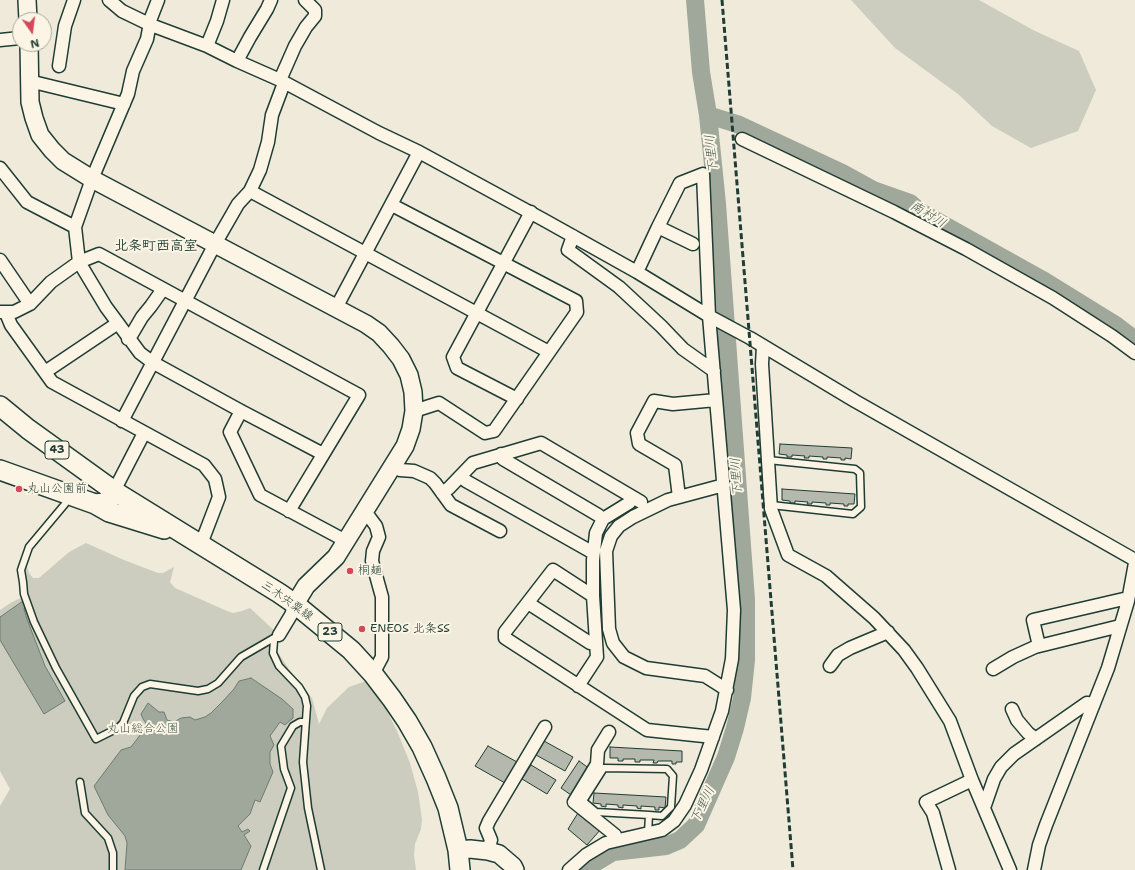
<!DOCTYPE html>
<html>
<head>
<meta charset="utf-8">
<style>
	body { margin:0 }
	#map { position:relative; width:1135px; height:870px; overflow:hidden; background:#efeada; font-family:"Shantell Sans",sans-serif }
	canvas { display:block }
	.north { position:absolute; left:12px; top:12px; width:40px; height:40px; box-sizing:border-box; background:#fcf5e5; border:1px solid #a4ab9e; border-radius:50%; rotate:166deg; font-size:11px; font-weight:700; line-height:16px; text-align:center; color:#1f3d34 }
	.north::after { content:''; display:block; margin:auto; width:14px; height:18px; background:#d1495b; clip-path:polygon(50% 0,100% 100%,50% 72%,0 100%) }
</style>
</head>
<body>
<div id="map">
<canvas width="1135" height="870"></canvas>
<div class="north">N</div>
</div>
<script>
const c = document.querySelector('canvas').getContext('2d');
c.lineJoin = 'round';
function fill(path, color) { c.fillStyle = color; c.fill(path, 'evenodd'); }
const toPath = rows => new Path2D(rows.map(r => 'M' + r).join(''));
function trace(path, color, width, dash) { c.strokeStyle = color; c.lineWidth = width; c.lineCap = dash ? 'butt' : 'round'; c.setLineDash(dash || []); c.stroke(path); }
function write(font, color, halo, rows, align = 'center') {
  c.font = font + ' "Shantell Sans","Klee One",sans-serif'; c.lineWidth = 4; c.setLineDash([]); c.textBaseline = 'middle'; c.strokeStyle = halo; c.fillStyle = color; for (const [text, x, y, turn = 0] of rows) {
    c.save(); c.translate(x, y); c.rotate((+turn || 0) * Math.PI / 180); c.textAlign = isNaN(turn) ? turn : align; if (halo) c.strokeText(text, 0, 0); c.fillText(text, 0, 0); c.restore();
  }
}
const green = toPath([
	[851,0,979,0,1035,31,1079,51,1096,90,1078,131,1031,148,992,126,958,94,895,48],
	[86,543,124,560,158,573,163,573,174,567,170,582,175,588,227,611,233,613,242,611,250,608,278,634,266,642,277,651,294,677,312,698,319,724,327,708,349,687,366,681,382,701,397,731,410,763,418,792,422,819,421,829,415,844,414,855,416,870,0,870,0,806,10,789,0,771,0,610,12,602,23,597,19,569,26,558,27,567,29,573,33,578,39,578,69,552]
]);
const water = toPath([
	[23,601,26,605,24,609,27,619,45,666,65,701,44,714,0,640,0,617,23,601],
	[251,678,282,699,293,709,293,718,285,725,280,722,270,736,274,745,270,752,270,764,273,772,260,802,255,800,250,814,238,826,242,832,248,829,250,831,244,835,251,846,241,870,125,870,127,843,125,836,108,815,94,786,121,750,131,747,144,730,146,723,143,719,141,714,148,703,159,712,164,712,167,720,174,722,181,718,190,717,195,720,205,717,211,713,222,702,234,689,239,681,251,678]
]);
const river = toPath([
	[708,115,737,124,842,173,873,190,910,203,919,211,1041,279,1117,326,1135,340],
	[586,870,593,864,613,852,666,846,680,840,696,825,726,757,735,728,742,698,746,660,746,600,717,204,708,115,701,72,695,0]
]);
const building = toPath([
	[780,444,852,448,851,459,845,458,845,460,841,460,841,458,827,457,827,459,823,459,823,457,809,456,809,458,804,458,805,456,792,455,792,457,787,457,787,455,779,454,780,444],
	[782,489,855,494,854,504,848,504,848,506,844,506,844,504,830,503,830,505,826,505,826,503,812,502,812,504,807,504,808,502,795,501,795,503,790,503,790,501,782,500,782,489],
	[544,741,573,757,565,771,536,755,544,741],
	[488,746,517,762,505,783,475,766,488,746],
	[610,747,682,751,682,762,676,762,676,764,672,764,672,761,658,761,657,763,653,763,654,760,640,760,640,762,635,762,635,759,623,759,623,761,618,761,618,758,610,758,610,747],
	[579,761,590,769,571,795,561,788,579,761],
	[531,765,556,780,547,794,522,779,531,765],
	[594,793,666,797,665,808,659,807,659,810,655,810,655,807,641,806,641,809,637,808,637,806,623,805,623,808,618,807,618,805,606,804,606,807,601,806,601,804,593,803,594,793],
	[578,813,601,829,587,845,568,829,578,813]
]);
const lane = toPath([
	[768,460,855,469,860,473,861,507,853,514,771,505],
	[68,496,65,504,29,547,21,570,23,582,24,594,34,622,56,668,96,739,118,728,123,723,134,696,142,687,150,684,198,691,208,689,218,683,241,657,279,635],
	[272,639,274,641,273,653,279,666,299,687,305,697,307,706,303,762,308,808,321,870],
	[80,782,85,813,108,838,113,853,113,870],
	[648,833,649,815,662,816,671,807,673,776,667,769,604,768,583,801,596,812,649,815],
	[263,870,291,788,284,769,281,746,293,726,300,722,305,722]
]);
const street = toPath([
	[109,0,122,11,151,25,207,46,237,61,280,80,379,133,419,152,544,220,637,272,709,316,750,338,855,401,1135,560],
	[158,0,151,18,147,39,133,71,128,94,92,179,75,227,79,262,106,307,140,353,152,362,241,411,323,454],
	[0,40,20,38],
	[207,46,217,21,223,0],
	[237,61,250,37,267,9,271,0],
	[59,66,65,26,74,0],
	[280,80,295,46,306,27,315,16,315,10,305,0],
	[29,81,124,104],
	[742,139,894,212,966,249,1053,298,1112,336,1135,353],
	[0,168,27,202,75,227],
	[250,191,549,352],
	[392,205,576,301,577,312,494,431,485,433,439,403,414,411],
	[658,227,693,244],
	[573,236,568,250,619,287,661,326,683,349,714,371],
	[0,260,30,304],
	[336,308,419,152],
	[0,312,14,312,30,304,51,282,79,262,99,254,359,395,289,511],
	[6,313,11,325,52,382,204,465,215,479,219,497,201,544],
	[128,339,132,334,142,317,151,306,163,289],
	[763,346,762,364,771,509,788,555,826,576,874,618,904,650,917,668,950,721,972,780,1010,870],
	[45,372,118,323],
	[517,399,457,368,453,357,531,212],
	[241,411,230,432,260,495,346,541],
	[122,421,215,244,238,204,250,191,260,170,268,142,272,115,284,83],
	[501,454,503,459,598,515,603,519],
	[392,466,400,470,414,471,430,478,435,483,451,505,500,531],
	[461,476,466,481,590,551,594,552],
	[724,485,668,500,633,517,619,526,611,536,606,551,609,629,613,643,624,657,646,668,705,676,727,690],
	[114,491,144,433],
	[442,493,449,488,473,463,541,443,641,502],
	[679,497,675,465,639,444,637,433,654,401,673,404,716,400],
	[363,513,370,518,376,526,379,537,373,551,372,561,382,597,382,657,373,674],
	[593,596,553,570,505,632,505,638,647,730,713,737],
	[528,603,590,643,596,643],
	[279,635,291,615,295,604],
	[1039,646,1033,620,1128,598],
	[830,666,838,655,850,648,888,632],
	[993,669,1013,657,1035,647,1120,626],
	[578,686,597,657,593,596,593,560,596,533,603,519,629,503,633,498],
	[1012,709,1017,720,1028,733,1036,739],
	[609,732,598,750,597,764,574,802,615,835,617,840],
	[983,806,985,805,994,779,1001,767,1014,754,1087,703,1094,704],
	[488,851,491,840,486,828,489,821,545,727],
	[569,870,586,855,606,843,662,830,674,821,685,805,701,770,722,711,732,659,734,610,709,316,703,174,680,183,658,227,637,272],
	[949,870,933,813,926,802,972,780],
	[1034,870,1039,845,1046,825,1108,668,1128,601,1135,563]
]);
const secondary = toPath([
	[27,0,28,20],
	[29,44,30,102,34,118,40,135,52,150,63,161,92,179,366,324,379,333,391,346,401,359,409,375,413,392,414,411,411,429,405,446,336,557,306,586,295,604],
	[458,850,470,849,488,851,499,854,513,866,515,870]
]);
const primary = toPath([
	[0,406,28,429,114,491,279,593,295,604,351,650,373,674,392,699,407,721,422,747,436,778,448,808,458,850,460,870],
	[0,470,95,504,104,503,110,499,114,491],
	[95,504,109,512,164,529]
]);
const rail = toPath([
	[722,0,793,870]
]);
const markers = [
	[19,489,4,"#d1495b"],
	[350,571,4,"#d1495b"],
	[362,629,4,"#d1495b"]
];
const shields = [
	[57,450,24],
	[330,632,24]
];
const shieldNames = [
	["43",57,450],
	["23",330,632]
];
const poiNames = [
	["丸山公園前",27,489],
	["桐麺",358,571],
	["ENEOS 北条SS",370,629]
];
const streetNames = [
	["三木宍粟線",287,601,35]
];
const parkNames = [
	["丸山総合公園",143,729]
];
const waterNames = [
	["下里川",712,154,-96],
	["南村川",928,215,31],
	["下里川",737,477,-94],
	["下里川",703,805,-64]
];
const quarterNames = [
	["北条町西高室",156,246]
];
fill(green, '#cccdbf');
fill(water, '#9fa89a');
trace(water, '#6c7d71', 1);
trace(river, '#9fa89a', 18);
fill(building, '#b5b9ad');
trace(building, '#1f3d34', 1);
trace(lane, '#1f3d34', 9);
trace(street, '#1f3d34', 15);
trace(secondary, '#1f3d34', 20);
trace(primary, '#1f3d34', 22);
trace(lane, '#fcf5e5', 6);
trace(street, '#fcf5e5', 12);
trace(secondary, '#fcf5e5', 17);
trace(primary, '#fcf5e5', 19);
trace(rail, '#1f3d34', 3, [6, 3]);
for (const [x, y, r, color] of markers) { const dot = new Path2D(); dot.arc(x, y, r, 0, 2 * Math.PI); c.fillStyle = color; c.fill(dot); trace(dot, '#fcf5e5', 1.5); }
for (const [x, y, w] of shields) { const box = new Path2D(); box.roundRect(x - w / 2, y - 9, w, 18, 3); c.fillStyle = '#fcf5e5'; c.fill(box); trace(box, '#1f3d34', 1); }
write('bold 11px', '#1f3d34', null, shieldNames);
write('12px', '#1f3d34', '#fcf5e5', poiNames, 'left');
write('12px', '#1f3d34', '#fcf5e5', streetNames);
write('12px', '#425a50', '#fcf5e5', parkNames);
write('italic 13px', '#455d53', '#fcf5e5', waterNames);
write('bold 14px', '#1f3d34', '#fcf5e5', quarterNames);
</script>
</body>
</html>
